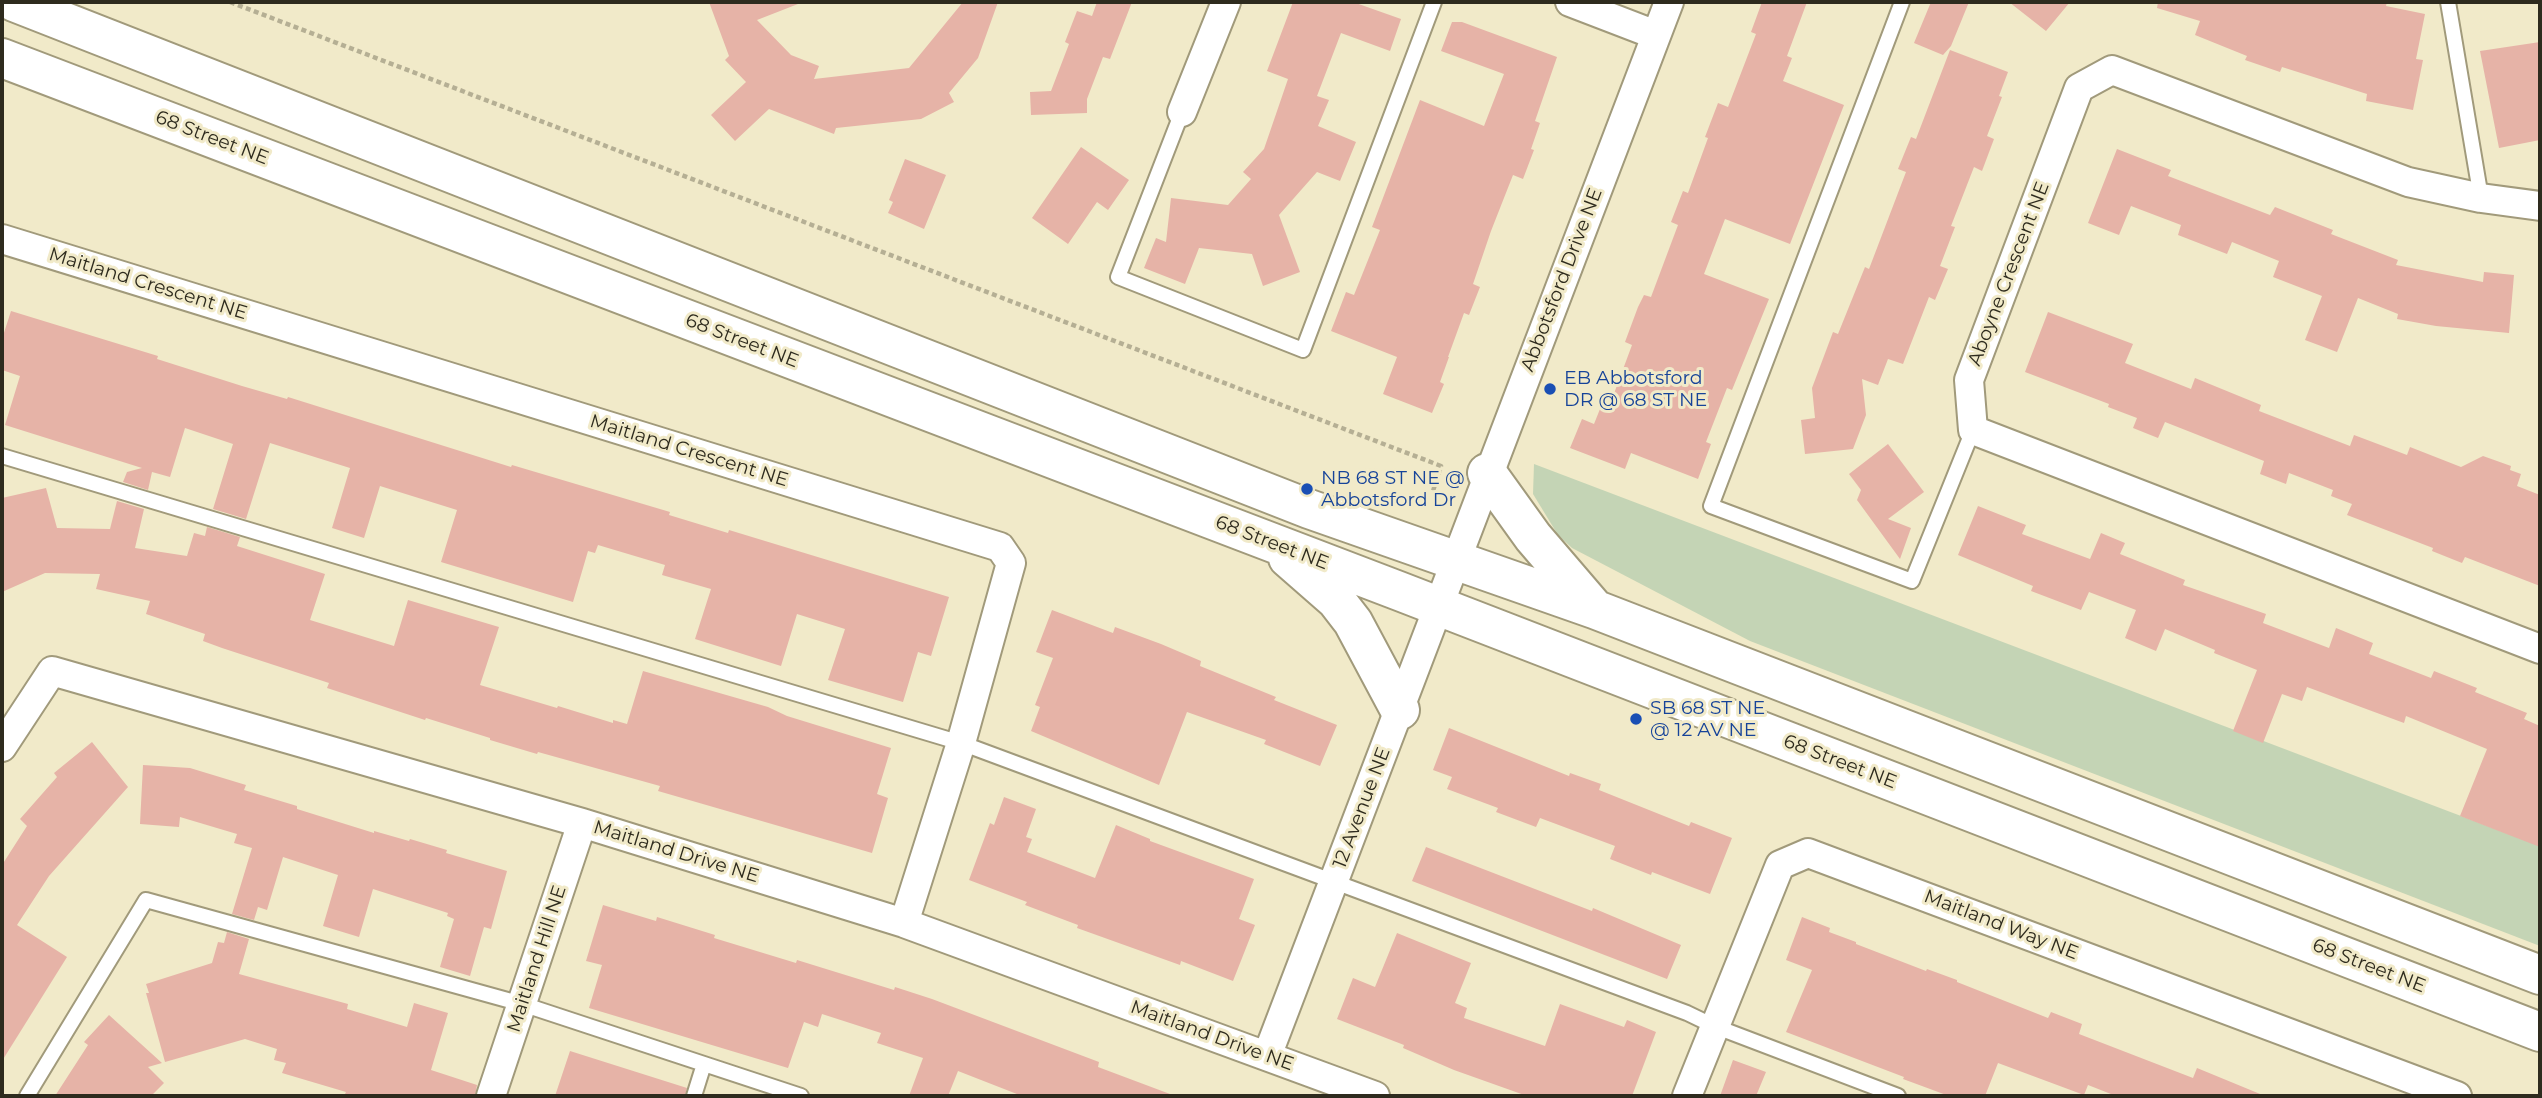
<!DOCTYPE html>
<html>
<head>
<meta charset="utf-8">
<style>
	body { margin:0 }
	#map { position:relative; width:2542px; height:1098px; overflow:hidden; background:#f1eac9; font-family:Montserrat,sans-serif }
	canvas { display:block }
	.frame { position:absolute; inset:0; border:4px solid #2e2b1e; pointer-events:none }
</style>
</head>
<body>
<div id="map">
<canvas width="2542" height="1098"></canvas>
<div class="frame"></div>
</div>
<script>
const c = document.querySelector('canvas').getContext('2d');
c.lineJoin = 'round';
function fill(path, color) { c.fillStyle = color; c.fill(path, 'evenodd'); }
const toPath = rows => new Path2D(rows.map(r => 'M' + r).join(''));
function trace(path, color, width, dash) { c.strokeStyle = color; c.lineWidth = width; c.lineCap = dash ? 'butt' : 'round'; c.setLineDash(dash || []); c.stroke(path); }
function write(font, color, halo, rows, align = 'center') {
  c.font = font + ' Montserrat,sans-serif'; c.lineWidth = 6; c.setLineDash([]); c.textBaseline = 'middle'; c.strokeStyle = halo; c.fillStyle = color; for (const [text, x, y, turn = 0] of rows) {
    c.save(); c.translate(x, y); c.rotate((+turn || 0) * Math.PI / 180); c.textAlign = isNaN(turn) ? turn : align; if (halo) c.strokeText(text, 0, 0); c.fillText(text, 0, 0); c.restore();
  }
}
const green = toPath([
	[1534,464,2540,846,2540,946,1750,641,1572,548,1558,535,1533,494]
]);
const building = toPath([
	[709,2,798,2,798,4,757,20,791,55,819,66,814,79,909,68,963,2,998,2,978,58,949,93,954,102,921,119,836,128,834,134,769,109,735,141,711,115,746,82,725,60,729,56],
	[1097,2,1132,2,1110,59,1103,57,1087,99,1087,113,1031,115,1030,92,1051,91,1069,44,1065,42,1077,11,1092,16],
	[1293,2,1353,2,1401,19,1390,51,1341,33,1317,96,1329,100,1318,126,1356,142,1340,181,1317,172,1279,215,1300,272,1263,286,1252,254,1199,248,1185,284,1144,268,1156,238,1166,242,1171,198,1228,205,1251,179,1243,172,1264,149,1288,79,1267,71],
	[1762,2,1807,2,1787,56,1792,58,1783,81,1844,105,1790,244,1725,219,1704,274,1769,299,1732,390,1727,388,1706,442,1711,444,1698,479,1631,453,1625,469,1570,448,1582,419,1594,424,1602,404,1609,407,1632,345,1625,342,1638,307,1644,295,1651,297,1678,225,1671,222,1683,191,1688,193,1708,138,1705,137,1718,103,1728,107,1756,34,1751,32],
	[1931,2,1969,2,1951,46,1943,55,1914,43],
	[2009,2,2070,2,2046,31],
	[2158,2,2387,2,2386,6,2425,14,2416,59,2423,60,2413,110,2366,101,2367,94,2282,67,2280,72,2245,60,2247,56,2195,35,2200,21,2157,8],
	[1452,22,1462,22,1557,57,1535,121,1540,123,1531,149,1534,150,1523,179,1513,175,1491,231,1473,284,1480,287,1469,315,1464,313,1448,357,1449,357,1440,382,1444,384,1432,413,1383,394,1397,357,1331,331,1346,292,1354,295,1380,230,1372,227,1420,100,1484,126,1504,74,1441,51],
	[2540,42,2540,140,2499,148,2480,51],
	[1950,50,2008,72,1999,96,2002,97,1987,136,1994,139,1982,171,1974,167,1951,226,1955,227,1940,266,1948,269,1935,300,1929,297,1903,364,1888,359,1878,385,1862,379,1866,415,1853,449,1805,454,1801,420,1815,418,1812,388,1833,332,1838,334,1865,267,1869,269,1906,172,1898,169,1911,137,1916,139],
	[1081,147,1129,180,1108,210,1097,202,1068,244,1032,218],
	[2117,149,2171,170,2168,176,2270,215,2275,207,2333,230,2331,234,2398,260,2396,265,2483,282,2484,272,2514,275,2509,333,2436,326,2397,319,2398,314,2358,298,2337,352,2305,340,2322,296,2273,277,2279,261,2232,242,2227,254,2178,235,2181,225,2131,206,2119,235,2088,223],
	[905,159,946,175,924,229,888,213,893,202,889,200],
	[11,311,158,356,157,359,242,386,287,399,288,397,511,467,512,465,670,512,669,515,728,533,729,530,949,597,931,656,918,652,903,702,828,680,845,629,797,614,781,666,695,639,711,589,662,575,665,565,598,545,595,553,588,551,573,602,441,562,457,510,380,486,364,538,332,528,350,468,270,443,246,519,213,509,233,444,185,428,170,477,152,472,148,490,123,482,127,472,142,468,5,425,20,376,2,370,2,339],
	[2048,312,2133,344,2125,363,2191,389,2195,378,2261,405,2259,411,2350,446,2354,435,2407,455,2410,447,2461,467,2483,456,2511,466,2510,470,2521,474,2517,486,2540,495,2540,586,2465,557,2462,563,2432,551,2433,548,2347,515,2352,504,2331,496,2333,490,2289,473,2286,484,2260,474,2264,461,2165,422,2158,438,2133,428,2137,418,2108,407,2109,404,2025,372],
	[1888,444,1924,492,1888,519,1911,528,1900,559,1857,500,1861,490,1849,474],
	[46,488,57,528,110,529,117,501,144,509,135,548,187,556,194,533,205,536,207,527,240,537,237,546,325,574,310,620,394,646,408,600,499,627,480,685,557,708,558,706,613,723,613,720,627,724,643,671,768,707,787,716,891,748,877,794,888,798,872,853,658,791,660,786,538,752,537,754,490,740,490,738,426,718,425,720,327,688,329,683,222,648,203,641,205,634,146,614,150,601,96,589,100,574,45,573,2,592,2,498],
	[1978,506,2026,525,2022,534,2090,559,2101,533,2125,543,2120,554,2185,580,2183,585,2266,614,2263,623,2329,648,2336,628,2373,643,2369,654,2431,678,2434,671,2477,688,2475,692,2527,713,2524,719,2540,726,2540,847,2460,816,2487,749,2406,716,2404,723,2307,687,2302,701,2282,694,2263,743,2233,731,2257,670,2214,653,2215,650,2165,629,2156,651,2125,638,2136,610,2089,592,2081,610,2031,591,2033,586,1958,555],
	[1052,610,1113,633,1115,627,1161,644,1201,661,1200,666,1276,697,1274,700,1337,725,1320,766,1264,744,1266,740,1187,712,1159,785,1031,731,1040,707,1035,705,1053,658,1036,652],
	[1449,728,1569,776,1570,773,1601,784,1599,790,1689,826,1691,822,1732,838,1710,894,1652,872,1651,875,1610,859,1615,846,1540,818,1536,827,1496,812,1498,808,1447,789,1452,777,1433,770],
	[92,742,128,787,49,876,17,925,67,957,2,1061,2,865,27,826,20,819,57,777,54,773],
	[143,765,190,768,246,785,244,790,297,806,297,809,374,833,374,831,409,841,410,839,447,850,446,853,507,871,491,929,484,927,470,976,440,967,454,919,447,916,448,913,373,889,359,937,323,926,338,875,283,857,267,910,258,907,254,920,232,914,252,848,234,843,237,834,180,817,179,827,140,824],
	[1004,797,1036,809,1026,837,1032,839,1027,852,1095,878,1116,825,1150,839,1150,841,1254,879,1239,919,1255,925,1233,981,1181,961,1180,965,1077,928,1078,925,1025,905,1027,902,969,880,990,823,994,825],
	[1426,847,1592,911,1593,908,1681,945,1667,979,1412,881],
	[603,905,656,921,657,917,715,935,714,938,796,963,797,960,894,990,895,987,932,999,1099,1062,1098,1067,1170,1094,1169,1096,1022,1096,958,1071,948,1096,909,1096,923,1058,877,1043,881,1033,822,1014,818,1027,804,1022,788,1068,589,1008,602,965,586,961],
	[1802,917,1830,928,1829,932,1856,942,1856,944,1926,971,1927,969,1957,980,1957,982,2048,1018,2051,1012,2082,1024,2079,1034,2193,1078,2197,1068,2265,1096,2116,1096,2088,1085,2084,1095,1998,1063,1985,1096,1949,1096,1903,1079,1904,1077,1786,1032,1812,970,1786,960],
	[227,932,249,939,239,974,348,1004,347,1009,407,1027,414,1003,448,1013,431,1070,477,1085,475,1096,344,1096,346,1092,282,1073,286,1063,274,1060,277,1049,245,1039,165,1062,146,993,149,993,146,984,212,963,218,942,224,943],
	[1397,933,1471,963,1455,1003,1467,1008,1464,1018,1545,1046,1560,1004,1624,1027,1627,1020,1656,1032,1632,1096,1527,1096,1454,1070,1403,1048,1404,1045,1337,1019,1353,978,1375,987],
	[109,1015,162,1063,148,1067,164,1083,151,1096,55,1096,88,1045,84,1042],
	[570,1051,687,1088,685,1096,555,1096],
	[1733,1060,1766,1072,1756,1096,1720,1096]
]);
const path = toPath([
	[230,2,1441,466,1433,491]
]);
const service = toPath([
	[1902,2,1711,506,1912,581,1973,430],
	[2448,2,2481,198],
	[1182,112,1118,277,1303,350,1434,2],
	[2,456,961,743,1687,1013,1714,1026,1898,1096],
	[27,1096,146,900,522,1004,801,1096],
	[694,1096,704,1064]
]);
const minor = toPath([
	[1570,2,1656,35],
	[1182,112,1226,2],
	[2540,206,2481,198,2408,182,2112,70,2079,88,1969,380,1973,430,2540,649],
	[2,239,1000,547,1011,563,961,743,904,923],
	[2,747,52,671,582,823,904,923,1375,1096],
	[1267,1056,1669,2],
	[491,1096,582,823],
	[1687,1096,1780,865,1808,853,2457,1096]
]);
const secondary = toPath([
	[14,2,1309,509,1594,609,2540,975],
	[2,58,1399,591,2540,1032],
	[1487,473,1533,537,1593,607],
	[1288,558,1336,600,1353,622,1400,710]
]);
const markers = [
	[1550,389,7,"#1a4fb4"],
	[1307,489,7,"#1a4fb4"],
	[1636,719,7,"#1a4fb4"]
];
const streetNames = [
	["68 Street NE",212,138,21],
	["Aboyne Crescent NE",2009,274,-69],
	["Abbotsford Drive NE",1562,280,-69],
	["Maitland Crescent NE",148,284,17],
	["68 Street NE",742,341,21],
	["Maitland Crescent NE",689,451,17],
	["68 Street NE",1272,543,21],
	["68 Street NE",1840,762,21],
	["12 Avenue NE",1362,808,-69],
	["Maitland Drive NE",676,852,17],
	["Maitland Way NE",2001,925,21],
	["Maitland Hill NE",537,959,-72],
	["68 Street NE",2369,966,21],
	["Maitland Drive NE",1212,1036,20]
];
const transitNames = [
	["EB Abbotsford",1564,378],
	["DR @ 68 ST NE",1564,400],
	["NB 68 ST NE @",1321,478],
	["Abbotsford Dr",1321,500],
	["SB 68 ST NE",1650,708],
	["@ 12 AV NE",1650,730]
];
fill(green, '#c4d4b5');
fill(building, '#e6b3a7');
trace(service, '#a19a7b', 18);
trace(minor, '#a19a7b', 32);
trace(secondary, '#a19a7b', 42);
trace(path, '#b5af94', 4.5, [5, 3.5]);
trace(service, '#fff', 14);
trace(minor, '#fff', 28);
trace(secondary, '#fff', 38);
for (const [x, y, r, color] of markers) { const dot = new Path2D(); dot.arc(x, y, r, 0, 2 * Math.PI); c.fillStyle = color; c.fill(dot); trace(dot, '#f1eac9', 2.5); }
write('19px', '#2e2b1e', '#f1eac9', streetNames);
write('19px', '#164399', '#f1eac9', transitNames, 'left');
</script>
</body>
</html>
